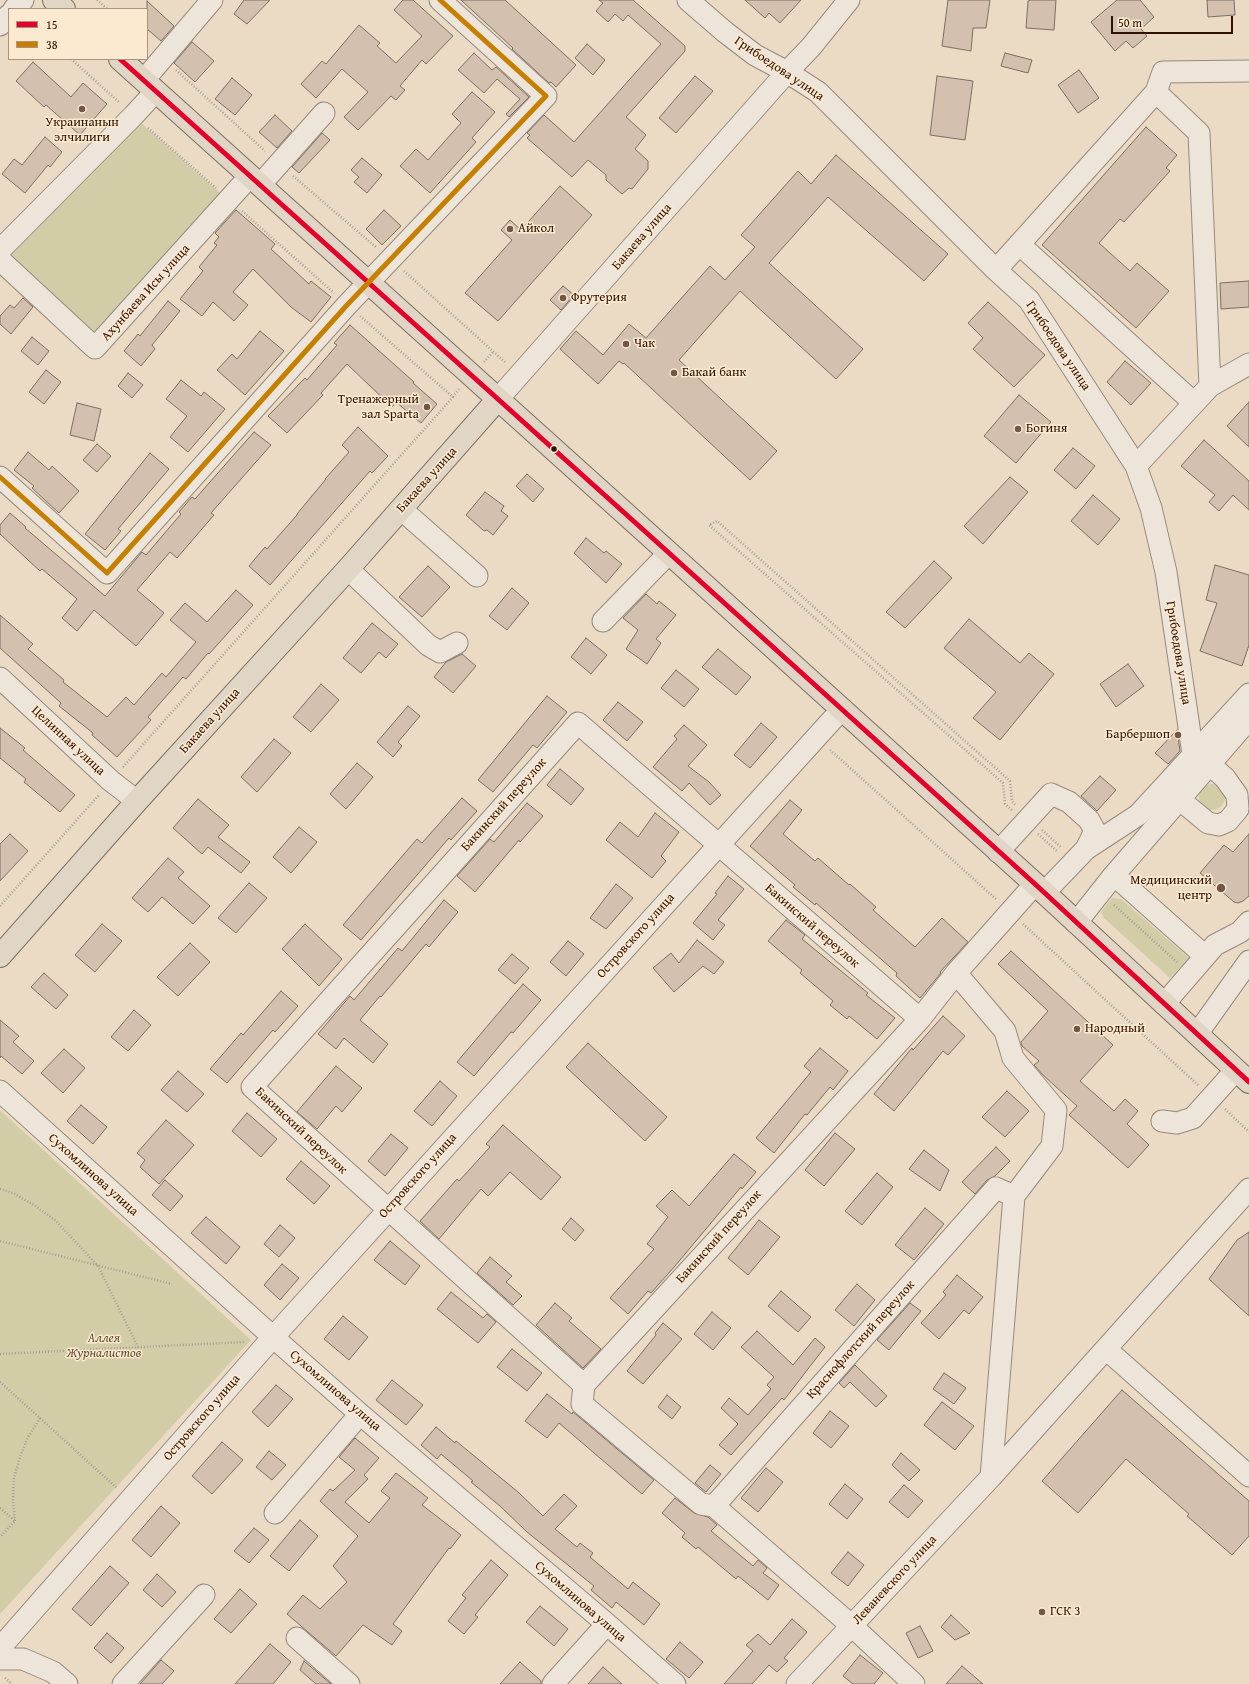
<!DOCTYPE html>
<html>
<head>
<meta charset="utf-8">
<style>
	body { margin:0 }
	#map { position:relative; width:1249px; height:1684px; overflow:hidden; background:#ebdbc5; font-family:"Gentium Book Plus",serif }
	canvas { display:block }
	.legend { position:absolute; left:8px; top:8px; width:140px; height:52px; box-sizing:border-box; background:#fcead0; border:1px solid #ab937e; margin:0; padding:5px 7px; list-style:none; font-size:12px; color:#311002 }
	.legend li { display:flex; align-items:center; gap:8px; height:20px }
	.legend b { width:20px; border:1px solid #ab937e }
	.scale { position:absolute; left:1111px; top:16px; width:122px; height:18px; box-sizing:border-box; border:2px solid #311002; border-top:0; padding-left:5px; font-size:12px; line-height:14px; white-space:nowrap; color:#311002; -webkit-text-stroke:3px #fcead0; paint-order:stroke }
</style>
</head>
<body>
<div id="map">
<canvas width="1249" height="1684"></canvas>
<ul class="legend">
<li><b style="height:5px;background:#e4002b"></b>15</li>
<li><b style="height:5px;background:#c68000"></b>38</li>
</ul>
<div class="scale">50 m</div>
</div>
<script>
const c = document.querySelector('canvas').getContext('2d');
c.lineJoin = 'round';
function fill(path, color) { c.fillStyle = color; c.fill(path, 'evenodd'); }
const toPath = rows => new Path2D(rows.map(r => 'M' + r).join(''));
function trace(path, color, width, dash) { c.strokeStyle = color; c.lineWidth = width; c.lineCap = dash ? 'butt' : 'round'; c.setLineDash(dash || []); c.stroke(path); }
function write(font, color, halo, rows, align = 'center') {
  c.font = font + ' "Gentium Book Plus",serif'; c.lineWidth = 3; c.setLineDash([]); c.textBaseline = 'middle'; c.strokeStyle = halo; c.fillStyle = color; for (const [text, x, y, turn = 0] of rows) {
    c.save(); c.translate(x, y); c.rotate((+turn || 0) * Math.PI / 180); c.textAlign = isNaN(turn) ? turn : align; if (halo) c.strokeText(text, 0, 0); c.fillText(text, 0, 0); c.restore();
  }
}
const green = toPath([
	[139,121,226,198,94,342,0,256],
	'1199 797a13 13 0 1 1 26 0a13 13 0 1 1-26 0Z',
	[1112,898,1121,899,1189,958,1170,978,1104,918,1101,912],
	[0,1110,251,1340,0,1614]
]);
const building = toPath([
	[244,0,270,0,247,24,234,14,244,0],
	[403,0,413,0,453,36,426,64,422,60,400,86,405,90,396,100,391,96,358,130,344,117,368,92,342,69,316,98,301,84,322,61,326,64,359,25,380,43,377,46,396,63,422,36,394,10,403,0],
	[461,0,505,0,576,65,556,87,551,82,549,83,512,49,513,48,461,0],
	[599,0,633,0,685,46,685,51,626,117,646,135,635,149,648,161,648,169,632,189,629,188,622,194,606,180,606,175,588,160,572,177,527,138,530,135,527,133,544,115,574,142,661,44,628,15,623,21,615,14,608,22,596,11,603,3,599,0],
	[745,0,801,0,780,23,769,13,765,18,745,0],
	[948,0,990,0,986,28,973,28,971,51,942,46,948,0],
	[1030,0,1056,0,1054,30,1026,28,1028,1,1030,0],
	[1117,0,1140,0,1154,17,1141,29,1147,36,1133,48,1126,41,1115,51,1091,22,1117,0],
	[1207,0,1234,0,1235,15,1208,17,1207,0],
	[147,1,174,26,161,41,147,29,147,1],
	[192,42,214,61,195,82,174,63,192,42],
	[587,44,605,60,593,75,575,58,587,44],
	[474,53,492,70,496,67,529,97,509,117,506,114,520,99,497,79,484,93,458,70,474,53],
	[1005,53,1032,60,1028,73,1001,66,1005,53],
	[33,62,71,97,83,83,107,104,80,135,46,105,44,107,16,81,33,62],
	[1079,70,1099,98,1078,113,1058,85,1079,70],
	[695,76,713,91,676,133,659,118,695,76],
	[937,76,973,81,965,140,930,135,937,76],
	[232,78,252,95,235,115,215,99,232,78],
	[472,92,495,112,472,138,476,142,430,193,400,166,416,149,428,160,461,123,452,114,472,92],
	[275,115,292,131,277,148,259,132,275,115],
	[1146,127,1177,155,1166,168,1170,171,1124,222,1120,219,1099,243,1130,271,1137,263,1169,291,1136,328,1042,245,1146,127],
	[322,133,330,140,299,173,292,167,322,133],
	[45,137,62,152,50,167,48,165,25,193,2,174,14,159,22,165,45,137],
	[836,155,948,254,924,281,828,197,769,263,863,349,836,379,740,291,679,360,777,451,750,480,624,363,623,364,619,361,598,384,560,349,576,331,603,355,629,324,646,338,710,266,725,280,755,247,741,235,798,171,811,184,836,155],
	[362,158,382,175,367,193,354,182,359,177,351,170,362,158],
	[560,186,592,215,498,321,465,293,512,240,501,230,510,220,521,230,560,186],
	[236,210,275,244,271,249,309,284,311,281,331,297,311,322,291,307,253,269,233,292,248,305,234,321,213,302,202,316,180,299,203,271,199,267,217,245,214,243,219,237,215,233,236,210],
	[384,210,401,226,382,245,366,229,384,210],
	[1249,281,1249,307,1221,309,1220,283,1249,281],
	[563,286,574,295,561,310,550,300,563,286],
	[23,298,33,307,11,334,0,324,0,316,10,305,14,308,23,298],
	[168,301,180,311,152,345,155,349,141,366,124,351,138,334,140,336,168,301],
	[988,302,1045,355,1014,387,973,349,983,338,968,323,988,302],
	[350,325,414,382,413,383,437,404,421,423,396,402,392,407,347,364,321,393,323,395,287,433,268,416,305,378,307,380,337,345,334,343,350,325],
	[260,331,284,351,245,395,217,370,232,354,237,359,260,331],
	[32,337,49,351,38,365,21,351,32,337],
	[1125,361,1151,383,1131,405,1107,382,1125,361],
	[46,370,61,382,44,404,29,392,46,370],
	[128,373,143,385,132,398,118,386,128,373],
	[181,380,201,396,204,392,225,409,188,452,170,437,187,416,166,399,181,380],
	[1019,395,1051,422,1016,463,984,436,1019,395],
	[1249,402,1249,447,1227,426,1249,402],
	[77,403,101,409,94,441,70,435,77,403],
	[358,427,388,456,372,473,370,471,270,585,249,566,265,547,267,549,297,515,297,514,326,479,325,479,349,452,342,445,358,427],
	[254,432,271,445,211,513,214,515,177,558,170,552,137,590,164,613,136,646,94,610,77,631,62,618,77,599,42,569,40,571,0,534,0,525,10,513,26,527,25,528,105,596,142,552,146,555,181,514,179,512,192,497,195,499,254,432],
	[1204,440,1249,481,1249,510,1233,495,1219,511,1209,502,1215,495,1181,466,1204,440],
	[97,444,111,456,97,472,83,460,97,444],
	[1073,448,1095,466,1076,489,1054,470,1073,448],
	[28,452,49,470,52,466,79,491,59,513,32,488,34,486,14,470,28,452],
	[150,453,169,469,118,529,121,531,105,550,85,534,150,453],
	[527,474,544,489,533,502,516,486,527,474],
	[1010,477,1028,492,983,544,964,526,1010,477],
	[485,492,504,506,501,511,508,516,493,535,487,530,484,531,466,515,485,492],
	[1093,495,1120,519,1098,545,1071,521,1093,495],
	[586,538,604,553,606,551,622,564,606,583,574,553,586,538],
	[934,561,952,578,905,628,886,612,934,561],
	[1215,565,1249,575,1249,645,1242,666,1200,651,1217,603,1206,600,1215,565],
	[428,566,450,587,422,617,399,597,428,566],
	[512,588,529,603,507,630,489,616,512,588],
	[236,590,253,605,209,654,208,653,186,679,183,677,148,717,151,720,117,757,92,735,93,733,59,706,61,703,0,648,0,615,33,644,28,649,64,680,63,682,107,717,126,697,134,705,162,673,166,677,196,642,170,620,185,603,207,622,236,590],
	[646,594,657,604,659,601,676,615,656,639,661,643,647,664,626,649,638,630,623,618,646,594],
	[969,619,1020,663,1029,653,1054,674,1000,740,973,718,996,692,944,648,969,619],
	[372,623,398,644,386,658,379,652,361,673,343,658,372,623],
	[586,638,607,655,591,674,571,657,586,638],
	[718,649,751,677,736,695,702,667,718,649],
	[462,654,476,666,453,693,434,677,446,662,462,654],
	[1128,664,1144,686,1116,707,1100,684,1128,664],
	[676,670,699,689,684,707,661,688,676,670],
	[321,684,339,700,311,732,293,717,321,684],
	[547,696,567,712,537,748,533,745,493,792,478,780,547,696],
	[618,702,643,722,627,741,603,720,618,702],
	[408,706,420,716,398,742,402,746,393,757,377,742,408,706],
	[761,723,777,737,750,768,734,755,761,723],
	[684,725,707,745,688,766,709,782,721,795,710,805,689,783,682,791,653,767,677,739,674,736,684,725],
	[0,728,25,748,23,750,75,795,60,812,24,782,26,779,0,758,0,728],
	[1177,730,1180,751,1168,764,1155,753,1177,730],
	[274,739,291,753,257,792,241,777,274,739],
	[357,763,373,777,346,809,330,794,357,763],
	[560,769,584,789,571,805,547,785,560,769],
	[1100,776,1116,790,1097,811,1081,796,1100,776],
	[462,798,477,811,451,840,449,838,361,940,343,925,417,839,422,843,462,798],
	[198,799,229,825,218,837,250,862,241,873,208,847,202,854,173,828,198,799],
	[790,800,802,810,783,834,815,861,818,858,849,885,850,884,876,907,873,910,915,947,942,918,968,942,940,972,941,973,920,998,896,976,897,973,816,903,815,905,793,887,795,885,750,846,790,800],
	[527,803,543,816,520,842,519,840,475,892,457,876,490,839,494,842,527,803],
	[655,813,679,832,661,856,666,861,652,878,606,840,620,822,638,837,655,813],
	[299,827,317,842,291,873,273,857,299,827],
	[10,834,28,851,0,881,0,844,10,834],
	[1249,834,1249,896,1243,901,1238,903,1234,902,1200,873,1224,845,1233,852,1249,834],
	[168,858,184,872,178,878,210,906,193,924,162,897,148,912,132,898,168,858],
	[728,876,744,889,718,920,725,925,713,940,693,923,717,894,715,893,728,876],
	[249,883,267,898,236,933,218,918,249,883],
	[616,884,633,898,606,929,590,918,616,884],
	[444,900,458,912,429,947,426,944,381,997,380,996,360,1020,388,1044,373,1063,344,1038,336,1049,318,1034,350,996,354,1000,398,948,402,951,444,900],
	[786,920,805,935,802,939,868,993,866,995,895,1018,877,1039,849,1016,847,1019,830,1005,833,1001,800,973,802,970,768,941,786,920],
	[102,924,122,941,95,972,75,955,102,924],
	[305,924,342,959,319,986,282,949,305,924],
	[697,940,724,962,714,974,703,966,674,992,653,968,671,953,679,963,697,940],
	[568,941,584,954,566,976,550,962,568,941],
	[190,943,210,962,178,996,157,977,190,943],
	[1011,951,1113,1045,1080,1081,1114,1111,1125,1099,1138,1111,1127,1124,1149,1145,1128,1168,1069,1115,1077,1106,1043,1075,1034,1065,1039,1061,1022,1046,1021,1042,1048,1011,998,964,1011,951],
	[512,954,529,968,515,984,498,970,512,954],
	[44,973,68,995,56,1009,31,987,44,973],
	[523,984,541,1000,513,1033,511,1032,474,1076,457,1062,523,984],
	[281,991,298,1006,275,1032,273,1030,227,1083,210,1069,241,1033,243,1035,281,991],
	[134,1010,151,1025,128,1051,111,1037,134,1010],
	[943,1016,965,1036,948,1055,943,1051,894,1111,874,1094,912,1048,913,1050,943,1016],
	[0,1020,19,1036,13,1042,34,1061,22,1074,1,1056,0,1058,0,1020],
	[588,1043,667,1117,645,1141,566,1067,588,1043],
	[820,1048,848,1071,833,1090,830,1087,807,1115,805,1114,774,1153,756,1138,811,1072,804,1066,820,1048],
	[64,1049,85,1068,63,1093,41,1073,64,1049],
	[336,1066,362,1088,342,1112,336,1106,317,1129,297,1112,336,1066],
	[178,1071,204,1094,187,1112,161,1090,178,1071],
	[440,1081,457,1096,432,1126,414,1111,440,1081],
	[1007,1091,1029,1111,1005,1137,982,1117,1007,1091],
	[81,1105,107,1127,93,1144,67,1121,81,1105],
	[247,1113,277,1139,261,1157,232,1131,247,1113],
	[166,1120,194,1145,159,1184,140,1167,145,1160,137,1153,166,1120],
	[503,1125,561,1177,541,1200,510,1172,488,1196,481,1189,439,1239,420,1221,457,1179,459,1181,490,1147,486,1144,503,1125],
	[835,1133,855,1149,824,1186,805,1170,835,1133],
	[391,1134,408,1148,385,1176,368,1161,391,1134],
	[996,1147,1010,1161,995,1176,987,1180,975,1194,962,1182,996,1147],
	[924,1150,949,1170,940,1191,909,1169,924,1150],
	[734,1154,756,1172,742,1189,741,1187,675,1266,651,1293,648,1291,628,1314,610,1298,654,1249,647,1244,668,1217,656,1206,672,1190,689,1206,734,1154],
	[301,1161,330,1186,314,1204,286,1179,301,1161],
	[877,1173,893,1187,862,1225,845,1211,877,1173],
	[165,1180,183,1196,170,1211,152,1195,165,1180],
	[925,1208,944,1224,914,1260,895,1245,925,1208],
	[206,1217,240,1247,226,1264,191,1233,206,1217],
	[571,1218,584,1230,575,1241,562,1229,571,1218],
	[759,1220,780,1237,748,1275,728,1258,759,1220],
	[280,1225,295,1238,279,1257,264,1244,280,1225],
	[1249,1232,1249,1316,1209,1279,1237,1240,1249,1232],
	[390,1241,420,1266,405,1285,374,1260,390,1241],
	[490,1257,512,1276,506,1282,522,1296,513,1305,477,1273,490,1257],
	[282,1264,299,1278,280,1300,264,1285,282,1264],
	[957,1275,983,1297,969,1314,964,1310,939,1339,921,1323,946,1295,943,1292,957,1275],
	[857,1284,875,1300,854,1326,835,1310,857,1284],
	[781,1291,811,1317,798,1332,768,1306,781,1291],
	[451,1292,483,1318,487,1314,496,1322,478,1343,437,1309,451,1292],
	[555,1303,572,1318,569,1321,601,1349,583,1368,536,1325,555,1303],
	[910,1303,921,1311,889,1350,877,1340,910,1303],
	[712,1312,731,1328,713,1350,694,1334,712,1312],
	[343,1316,368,1337,349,1360,324,1339,343,1316],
	[663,1323,682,1339,643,1384,627,1371,656,1335,655,1333,663,1323],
	[757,1331,793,1365,815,1338,825,1347,784,1400,782,1398,731,1455,719,1445,738,1424,721,1408,729,1398,748,1415,771,1389,767,1385,774,1377,741,1347,757,1331],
	[512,1349,542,1373,527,1391,497,1367,512,1349],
	[855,1365,887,1396,876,1407,850,1382,844,1388,839,1383,855,1365],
	[944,1373,966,1388,954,1404,933,1389,944,1373],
	[392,1380,423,1405,406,1425,376,1400,392,1380],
	[276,1385,293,1399,268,1427,252,1412,276,1385],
	[1122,1390,1249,1501,1249,1536,1232,1555,1187,1516,1189,1514,1126,1459,1078,1513,1042,1481,1122,1390],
	[547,1394,572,1414,573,1412,654,1480,642,1494,559,1423,547,1438,525,1421,547,1394],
	[667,1395,681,1407,672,1419,658,1407,667,1395],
	[942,1402,974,1426,955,1450,924,1425,942,1402],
	[830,1411,849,1426,831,1448,813,1433,830,1411],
	[436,1427,455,1443,456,1441,518,1492,543,1516,564,1494,577,1506,555,1529,577,1547,580,1543,593,1553,590,1557,628,1589,633,1582,660,1604,644,1625,616,1602,612,1608,591,1590,594,1586,527,1532,500,1506,471,1482,473,1481,441,1454,437,1459,421,1445,436,1427],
	[355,1438,379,1458,364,1475,368,1479,345,1502,369,1523,390,1498,381,1491,396,1473,428,1498,422,1505,461,1535,450,1549,449,1548,393,1624,402,1631,392,1645,363,1625,336,1656,287,1614,303,1595,320,1609,347,1582,333,1566,358,1536,320,1501,330,1489,333,1491,355,1470,339,1457,355,1438],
	[222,1442,243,1460,212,1494,192,1476,222,1442],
	[269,1451,286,1465,272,1480,256,1467,269,1451],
	[901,1453,920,1470,909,1481,892,1465,901,1453],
	[710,1465,721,1474,706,1492,695,1483,710,1465],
	[766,1468,783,1482,758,1512,741,1498,766,1468],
	[845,1484,863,1499,847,1519,829,1504,845,1484],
	[904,1485,923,1501,908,1518,889,1502,904,1485],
	[675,1498,694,1513,708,1517,717,1525,711,1531,753,1566,758,1560,767,1568,763,1573,779,1585,768,1600,738,1576,736,1579,698,1547,696,1549,682,1537,685,1533,662,1513,675,1498],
	[161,1506,180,1523,151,1557,132,1540,161,1506],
	[300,1520,318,1536,289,1571,270,1556,300,1520],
	[254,1528,269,1540,249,1563,234,1551,254,1528],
	[848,1552,864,1565,848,1586,831,1573,848,1552],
	[491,1560,508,1575,475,1615,478,1617,464,1634,448,1621,466,1598,462,1595,491,1560],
	[110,1566,129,1583,91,1626,72,1609,110,1566],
	[157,1574,176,1592,162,1607,143,1590,157,1574],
	[240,1589,257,1604,231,1633,214,1619,240,1589],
	[540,1606,568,1629,554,1646,526,1622,540,1606],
	[951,1615,970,1633,955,1640,941,1627,951,1615],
	[792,1619,807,1632,784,1658,788,1661,777,1672,769,1665,752,1684,724,1684,753,1651,746,1645,758,1634,770,1645,792,1619],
	[920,1626,933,1651,918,1658,906,1633,920,1626],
	[107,1633,124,1648,111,1663,94,1648,107,1633],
	[680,1642,703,1662,689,1678,666,1659,680,1642],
	[270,1644,291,1662,273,1684,235,1684,270,1644],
	[860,1655,883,1673,874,1684,853,1684,843,1676,860,1655],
	[161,1660,174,1671,162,1684,140,1684,161,1660],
	[304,1661,331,1684,316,1684,300,1670,304,1661],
	[520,1662,541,1681,541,1684,500,1684,520,1662],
	[962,1666,983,1684,946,1684,962,1666],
	[603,1667,622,1684,588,1684,603,1667]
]);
const path = toPath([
	[97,0,107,9],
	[71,59,120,103],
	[176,70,265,151],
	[148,128,216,188],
	[293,176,377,248],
	[242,211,334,293],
	[404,271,506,363],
	[484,362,493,352],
	[453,397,459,389],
	[830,750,997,900],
	[123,767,453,397,360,316],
	[1012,810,1005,804,1003,783,709,525,717,521,1010,781,1012,801,1016,806],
	[1042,830,1062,848],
	[1038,834,1058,852],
	[1114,905,1177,962],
	[0,906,99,795],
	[1023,924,1199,1086],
	[1225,1109,1249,1132],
	[0,1189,13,1193,34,1205,56,1221,98,1266,138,1347],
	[0,1241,172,1284],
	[0,1354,244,1342],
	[0,1382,117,1488],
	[0,1508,15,1521,0,1537],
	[15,1521,13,1500,14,1478,20,1457,28,1437,40,1418],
	[5,1678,12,1684]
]);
const minor = toPath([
	[688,0,725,32,755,55,787,72,818,92,996,270,1029,300,1136,466,1151,508,1166,572,1193,754],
	[14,9,23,0],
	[0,25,9,15],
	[144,80,212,0],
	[260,185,324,113],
	[1019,244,1194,403],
	[0,250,134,115,156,91],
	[0,260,95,348,250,176],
	[996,270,1156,92,1163,72,1249,71],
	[1210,386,1249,364],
	[498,399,787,72,811,47,849,0],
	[1136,466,1210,386,1199,133,1156,92],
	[0,477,107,573,347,305,546,96,440,0],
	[401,509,477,576],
	[348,569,428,645,440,652,457,643],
	[603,621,669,553],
	[0,678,111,781,137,801],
	[1179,799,1208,823,1219,825,1228,821,1238,809,1237,795,1225,778,1209,764],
	[998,852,1051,794,1069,802,1089,820,1095,831,1086,849],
	[1114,875,1205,956],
	[1044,893,1086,849,1138,815,1249,694],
	[1076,923,1114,875,1249,719],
	[956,973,1005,1031,1013,1058,1056,1110,1052,1146,1014,1196,991,1477],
	[1164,1004,1215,945,1240,932,1249,922],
	[1197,1034,1249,961],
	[0,1091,273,1337,360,1414,607,1624,675,1684],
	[1162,1121,1177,1123,1193,1118,1236,1070],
	[1106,1349,1249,1476],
	[584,1385,252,1087,578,723,920,1019],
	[584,1385,920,1019,956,973,1035,884],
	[584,1385,582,1404,701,1504,714,1506,852,1626,914,1684],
	[714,1506,996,1188,1014,1196],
	[275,1513,360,1414],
	[297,1638,349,1684],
	[0,1648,266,1345,842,709],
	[0,1659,23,1659,53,1672,67,1684],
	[123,1684,204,1595],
	[553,1684,607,1624],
	[797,1684,991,1477,1249,1189]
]);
const major = toPath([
	[54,0,64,9],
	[120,59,669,553,1035,884,1249,1082],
	[0,956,137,801,348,569,498,399]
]);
const bus1 = toPath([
	[120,59,669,553,1035,884,1249,1082]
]);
const bus2 = toPath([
	[0,477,107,573,347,305,546,96,440,0]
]);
const markers = [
	[82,109,4,"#725746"],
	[510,229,4,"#725746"],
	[563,298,4,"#725746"],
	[626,344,4,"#725746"],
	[674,373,4,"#725746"],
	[427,407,4,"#725746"],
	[1018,429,4,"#725746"],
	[554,449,3.5,"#311002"],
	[1178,735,4,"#725746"],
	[1221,888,5,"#725746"],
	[1077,1029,4,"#725746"],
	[1042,1612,4,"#725746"]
];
const streetNames = [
	["Грибоедова улица",779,69,34],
	["Бакаева улица",642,237,-49],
	["Ахунбаева Исы улица",146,293,-48],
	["Грибоедова улица",1058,346,56],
	["Бакаева улица",427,480,-48],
	["Грибоедова улица",1178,653,81],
	["Бакаева улица",210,721,-48],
	["Целинная улица",68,741,43],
	["Бакинский переулок",504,805,-48],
	["Бакинский переулок",812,926,41],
	["Островского улица",636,936,-48],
	["Бакинский переулок",301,1131,43],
	["Сухомлинова улица",93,1175,42],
	["Островского улица",418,1176,-48],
	["Бакинский переулок",719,1237,-48],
	["Краснофлотский переулок",861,1340,-48],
	["Сухомлинова улица",335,1391,41],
	["Островского улица",202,1418,-49],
	["Леваневского улица",895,1580,-47],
	["Сухомлинова улица",580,1602,41]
];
const poiNames = [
	["Украинанын",82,123,"center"],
	["элчилиги",82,138,"center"],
	["Айкол",518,229],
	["Фрутерия",571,298],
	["Чак",634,344],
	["Бакай банк",682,373],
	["Тренажерный",419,400,"right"],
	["зал Sparta",419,415,"right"],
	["Богиня",1026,429],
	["Барбершоп",1170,735,"right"],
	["Медицинский",1212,881,"right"],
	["центр",1212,896,"right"],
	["Народный",1085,1029],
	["ГСК 3",1050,1612]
];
const parkNames = [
	["Аллея",104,1339],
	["Журналистов",104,1354]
];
fill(green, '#d2cda7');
fill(building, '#d3c0ae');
trace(building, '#7c6f62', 1);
trace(minor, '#978a7c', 23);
trace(major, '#7c6f62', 24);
trace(path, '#a89f95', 2.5, [1, 2]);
trace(minor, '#eee5da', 21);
trace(major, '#e1d5c5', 22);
trace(bus1, '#e4002b', 5);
trace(bus2, '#c68000', 5);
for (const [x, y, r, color] of markers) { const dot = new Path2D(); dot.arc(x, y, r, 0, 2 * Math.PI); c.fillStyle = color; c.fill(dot); trace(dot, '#fcead0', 1.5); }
write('13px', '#311002', '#fcead0', streetNames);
write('13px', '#311002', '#fcead0', poiNames, 'left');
write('italic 13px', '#624e33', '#fcead0', parkNames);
</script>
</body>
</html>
